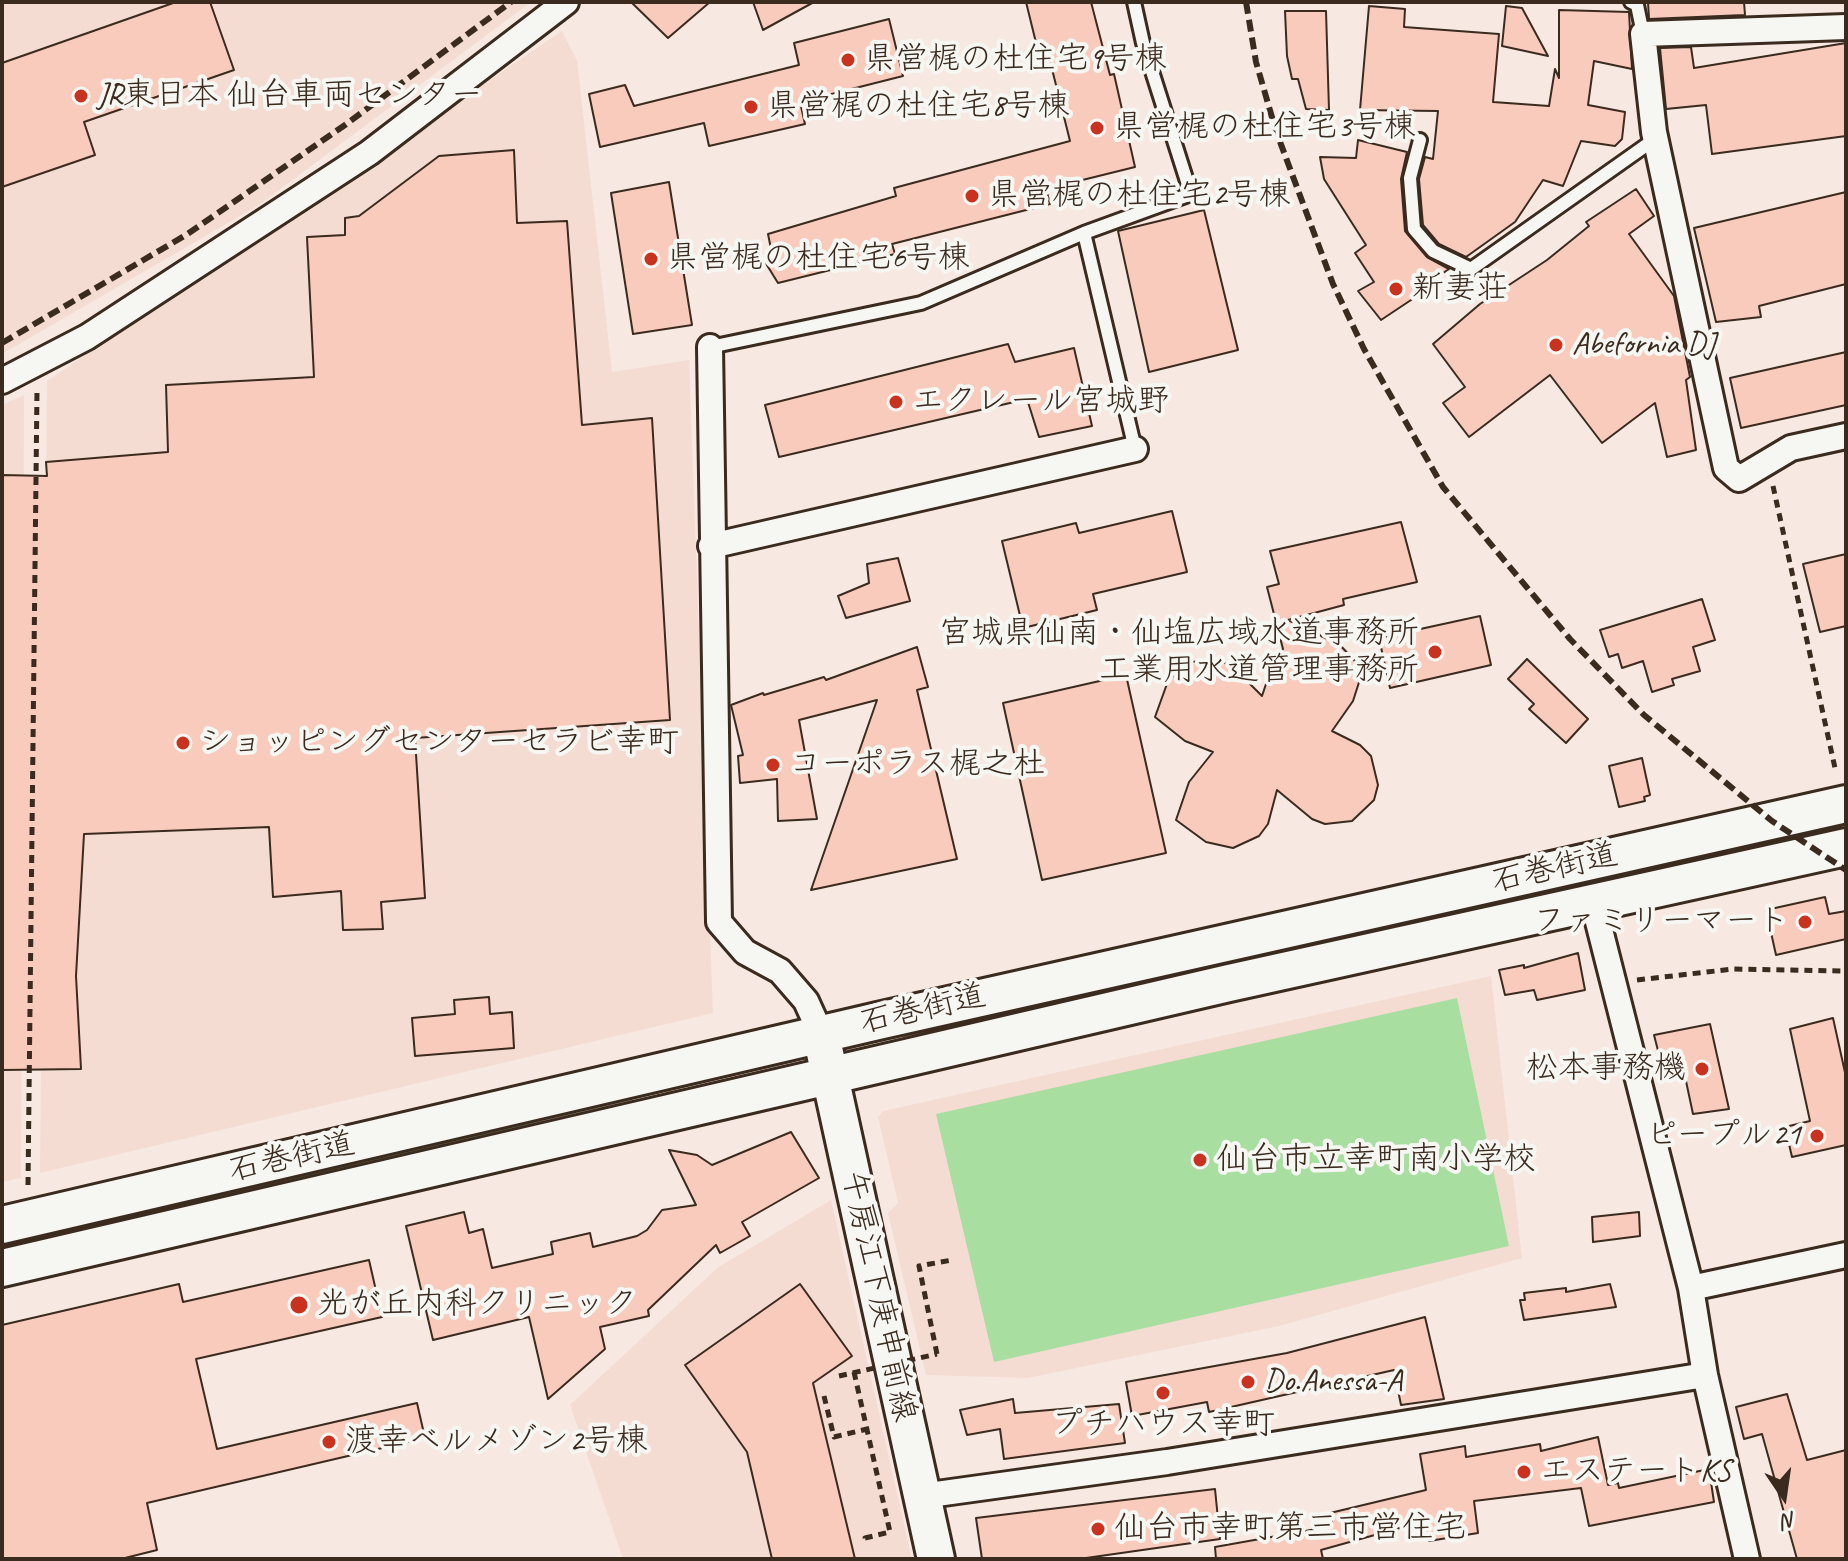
<!DOCTYPE html>
<html>
<head>
<meta charset="utf-8">
<style>
	body { margin:0 }
	#map { position:relative; width:1848px; height:1561px; overflow:hidden; background:#f7e9e2; font-family:Caveat,sans-serif }
	canvas { display:block }
	.frame { position:absolute; inset:0; border:4px solid #3b2a1e; pointer-events:none }
	.north { position:absolute; left:1744px; top:1457px; width:80px; height:80px; -webkit-text-stroke:6px #f6f6f2; paint-order:stroke; rotate:167deg; font-size:22px; font-weight:700; line-height:32px; text-align:center; color:#3b2a1e }
	.north::after { content:''; display:block; margin:auto; width:28px; height:36px; background:#3b2a1e; clip-path:polygon(50% 0,100% 100%,50% 72%,0 100%) }
</style>
</head>
<body>
<div id="map">
<canvas width="1848" height="1561"></canvas>
<div class="frame"></div>
<div class="north">N</div>
</div>
<script>
const c = document.querySelector('canvas').getContext('2d');
c.lineJoin = 'round';
function fill(path, color) { c.fillStyle = color; c.fill(path, 'evenodd'); }
const toPath = rows => new Path2D(rows.map(r => 'M' + r).join(''));
function trace(path, color, width, dash) { c.strokeStyle = color; c.lineWidth = width; c.lineCap = dash ? 'butt' : 'round'; c.setLineDash(dash || []); c.stroke(path); }
function write(font, color, halo, rows, align = 'center') {
  c.font = font + ' Caveat,"Klee One",sans-serif'; c.lineWidth = 8; c.setLineDash([]); c.textBaseline = 'middle'; c.strokeStyle = halo; c.fillStyle = color; for (const [text, x, y, turn = 0] of rows) {
    c.save(); c.translate(x, y); c.rotate((+turn || 0) * Math.PI / 180); c.textAlign = isNaN(turn) ? turn : align; if (halo) c.strokeText(text, 0, 0); c.fillText(text, 0, 0); c.restore();
  }
}
const built = toPath([
	[2,2,531,2,259,205,2,354],
	[562,31,577,60,612,372,689,360,713,1013,40,1173,47,381],
	[24,395,21,1178,2,1182,2,405],
	[1491,976,1522,1258,1279,1326,1028,1378,926,1375,888,1213,898,1203,878,1117,883,1111],
	[831,1200,912,1559,623,1559,570,1405,717,1268]
]);
const green = toPath([
	[1457,998,1509,1246,994,1362,936,1114],
	[596,1113,2,1251,2,1242,439,1138]
]);
const building = toPath([
	[176,2,210,2,234,70,84,122,95,155,2,187,2,63,176,2],
	[631,2,710,2,668,38,631,2],
	[753,2,814,2,763,30,753,2],
	[1026,2,1091,2,1110,75,1114,74,1135,167,1046,189,1050,204,892,244,895,254,778,283,765,262,771,249,768,234,896,196,894,188,1070,141,1049,57,1040,59,1026,2],
	[1648,2,1744,2,1745,15,1649,19,1648,2],
	[1369,6,1405,9,1404,27,1499,34,1493,102,1549,106,1555,69,1559,78,1559,10,1629,12,1632,69,1594,61,1588,105,1625,112,1622,139,1615,146,1581,141,1563,186,1543,180,1515,222,1466,257,1439,244,1423,225,1419,179,1425,157,1433,159,1438,111,1360,110,1369,6],
	[1506,6,1522,8,1548,56,1502,46,1506,6],
	[1285,11,1326,11,1329,110,1306,109,1298,79,1292,79,1287,56,1285,11],
	[889,19,903,76,800,102,805,124,709,146,704,123,600,147,589,94,625,85,634,106,799,65,794,43,889,19],
	[1846,43,1846,136,1712,154,1706,105,1666,109,1660,48,1691,47,1694,68,1846,43],
	[1358,140,1407,152,1401,179,1405,231,1427,257,1449,269,1430,282,1432,286,1381,320,1358,291,1374,282,1355,253,1366,245,1324,179,1320,157,1356,158,1358,140],
	[514,150,517,223,567,221,582,425,652,418,670,720,415,738,425,898,381,902,383,929,343,930,341,891,273,897,269,827,84,834,76,976,81,1069,2,1070,2,475,47,476,46,462,168,452,166,385,314,377,307,237,345,235,345,218,359,216,439,156,514,150],
	[669,182,692,325,633,334,611,193,669,182],
	[1636,189,1654,216,1629,234,1674,296,1690,377,1686,380,1696,450,1667,457,1655,403,1602,443,1550,375,1469,437,1443,403,1465,387,1433,344,1480,304,1547,260,1589,226,1586,222,1636,189],
	[1846,192,1846,284,1759,306,1761,317,1716,322,1694,228,1846,192],
	[1204,210,1238,350,1149,372,1118,231,1204,210],
	[1008,344,1015,362,1074,348,1092,426,1039,437,1027,399,779,457,765,405,1008,344],
	[1846,352,1846,405,1741,428,1730,378,1846,352],
	[1172,511,1187,572,1093,594,1097,610,1023,628,1002,541,1076,523,1079,533,1172,511],
	[1401,522,1417,582,1343,599,1344,605,1288,620,1340,645,1363,670,1353,701,1332,731,1360,745,1371,756,1378,785,1374,800,1352,821,1325,824,1312,819,1277,790,1268,824,1259,836,1233,848,1206,842,1176,820,1189,782,1213,752,1185,741,1155,717,1168,681,1189,662,1219,660,1233,667,1262,696,1274,660,1283,649,1267,587,1279,584,1270,551,1401,522],
	[1846,554,1846,626,1820,632,1803,564,1846,554],
	[898,558,910,601,846,618,838,596,869,583,867,564,898,558],
	[1702,599,1715,640,1693,647,1700,671,1672,679,1674,685,1652,692,1643,661,1622,668,1618,654,1609,657,1600,630,1702,599],
	[1480,616,1491,665,1390,688,1379,638,1480,616],
	[917,647,928,687,917,690,957,859,811,890,877,700,799,720,817,819,778,821,777,779,740,783,738,756,743,755,731,705,763,693,764,695,824,677,826,680,917,647],
	[1527,659,1588,719,1566,743,1529,709,1534,704,1508,679,1527,659],
	[1126,675,1166,853,1042,880,1003,703,1126,675],
	[1642,758,1650,795,1644,797,1645,801,1619,807,1609,766,1642,758],
	[1825,897,1829,914,1846,911,1846,939,1776,955,1766,910,1825,897],
	[1578,953,1585,990,1537,1000,1534,990,1505,995,1499,970,1524,965,1524,968,1578,953],
	[489,997,490,1014,512,1012,514,1048,415,1056,412,1018,455,1014,454,1000,489,997],
	[1833,1018,1846,1077,1846,1145,1792,1157,1785,1127,1810,1121,1790,1029,1833,1018],
	[1710,1024,1729,1109,1693,1114,1683,1067,1663,1070,1654,1035,1710,1024],
	[791,1132,819,1178,742,1222,750,1236,720,1253,716,1245,648,1310,649,1316,600,1327,605,1349,548,1399,529,1317,433,1340,406,1226,464,1212,469,1233,483,1229,492,1268,553,1254,551,1242,590,1233,593,1247,637,1236,647,1230,662,1210,696,1205,669,1150,697,1155,712,1165,791,1132],
	[1639,1212,1640,1236,1593,1242,1592,1217,1639,1212],
	[369,1260,382,1317,196,1359,217,1449,417,1403,425,1438,147,1503,157,1550,121,1559,2,1559,2,1325,179,1284,183,1302,369,1260],
	[800,1284,852,1356,813,1383,855,1559,772,1559,747,1452,685,1365,800,1284],
	[1610,1284,1616,1307,1524,1320,1520,1300,1525,1300,1524,1293,1566,1288,1566,1292,1610,1284],
	[1425,1317,1444,1399,1401,1405,1394,1370,1209,1412,1207,1402,1132,1416,1126,1382,1287,1353,1425,1317],
	[1787,1394,1807,1460,1846,1450,1846,1559,1797,1559,1762,1434,1744,1439,1736,1407,1787,1394],
	[1013,1399,1015,1413,1119,1404,1125,1443,1004,1459,1000,1429,967,1435,960,1410,1013,1399],
	[1598,1437,1608,1485,1618,1483,1619,1488,1709,1469,1714,1502,1589,1526,1581,1488,1474,1501,1478,1533,1429,1541,1425,1521,1321,1550,1323,1559,1216,1559,1215,1547,1333,1526,1330,1513,1426,1490,1420,1454,1465,1446,1466,1457,1540,1444,1541,1451,1598,1437],
	[1215,1489,1220,1539,1079,1559,982,1559,976,1518,1215,1489]
]);
const path = toPath([
	[1773,486,1835,768],
	[1637,980,1733,969,1846,971],
	[28,1185,37,390],
	[937,1354,919,1266,952,1260],
	[854,1372,890,1532,865,1538,866,1543],
	[824,1396,834,1437,867,1429]
]);
const lane = toPath([
	[1631,2,1637,5,1643,34],
	[1420,140,1410,178,1414,229,1433,251,1471,269,1655,139],
	[1084,233,1191,194,1143,43,1134,2],
	[710,347,921,303,1084,233,1135,449]
]);
const street = toPath([
	[1846,27,1643,34,1654,132,1726,468,1739,479,1791,448,1846,436],
	[710,347,719,922,745,952,780,971,806,1001,821,1034],
	[2,381,87,337,369,153,566,2],
	[711,546,1135,449],
	[1593,902,1691,1288,1705,1375,1747,1559],
	[1691,1288,1846,1255],
	[922,1496,1167,1462,1705,1375]
]);
const secondary = toPath([
	[825,1053,936,1559],
	[2,1225,878,1021,1846,804],
	[2,1268,1229,983,1846,847]
]);
const rail = toPath([
	[1246,2,1256,62,1276,131,1333,284,1364,349,1443,487,1570,639,1644,715,1772,821,1846,870],
	[2,343,186,235,345,125,511,2]
]);
const pathBridge = toPath([
	[839,1376,937,1354]
]);
const markers = [
	[848,60,8,"#c8321e"],
	[81,96,8,"#c8321e"],
	[751,107,8,"#c8321e"],
	[1097,128,8,"#c8321e"],
	[972,196,8,"#c8321e"],
	[651,259,8,"#c8321e"],
	[1396,289,8,"#c8321e"],
	[1556,345,8,"#c8321e"],
	[896,402,8,"#c8321e"],
	[1435,652,8,"#c8321e"],
	[183,743,8,"#c8321e"],
	[773,765,8,"#c8321e"],
	[1805,922,8,"#c8321e"],
	[1702,1069,8,"#c8321e"],
	[1817,1136,8,"#c8321e"],
	[1200,1160,8,"#c8321e"],
	[299,1305,10,"#c8321e"],
	[1248,1382,8,"#c8321e"],
	[1163,1393,8,"#c8321e"],
	[329,1442,8,"#c8321e"],
	[1524,1472,8,"#c8321e"],
	[1098,1529,8,"#c8321e"]
];
const poiNames = [
	["県営梶の杜住宅9号棟",864,60],
	["JR東日本 仙台車両センター",97,96],
	["県営梶の杜住宅8号棟",767,107],
	["県営梶の杜住宅3号棟",1113,128],
	["県営梶の杜住宅2号棟",988,196],
	["県営梶の杜住宅6号棟",667,259],
	["新妻荘",1412,289],
	["Abefornia DJ",1572,345],
	["エクレール宮城野",912,402],
	["宮城県仙南・仙塩広域水道事務所",1419,634,"right"],
	["工業用水道管理事務所",1419,671,"right"],
	["ショッピングセンターセラビ幸町",199,743],
	["コーポラス梶之杜",789,765],
	["ファミリーマート",1789,922,"right"],
	["松本事務機",1686,1069,"right"],
	["ピープル21",1801,1136,"right"],
	["仙台市立幸町南小学校",1216,1160],
	["光が丘内科クリニック",317,1305],
	["Do.Anessa-A",1264,1382],
	["プチハウス幸町",1163,1425,"center"],
	["渡幸ベルメゾン2号棟",345,1442],
	["エステートKS",1540,1472],
	["仙台市幸町第三市営住宅",1114,1529]
];
const streetNames = [
	["石巻街道",1555,869,-13],
	["石巻街道",923,1010,-13],
	["石巻街道",292,1158,-13],
	["午房江下庚申前線",878,1296,78]
];
fill(built, '#f4dcd3');
fill(green, '#a9dea1');
fill(building, '#f9cbbd');
trace(building, '#3b2a1e', 2);
trace(lane, '#3b2a1e', 18);
trace(street, '#3b2a1e', 30);
trace(secondary, '#3b2a1e', 42);
trace(path, '#3b2a1e', 5, [8, 6]);
trace(lane, '#f6f6f2', 12);
trace(street, '#f6f6f2', 24);
trace(secondary, '#f6f6f2', 36);
trace(rail, '#3b2a1e', 6, [12, 6]);
trace(pathBridge, '#3b2a1e', 5, [8, 6]);
for (const [x, y, r, color] of markers) { const dot = new Path2D(); dot.arc(x, y, r, 0, 2 * Math.PI); c.fillStyle = color; c.fill(dot); trace(dot, '#f6f6f2', 3); }
write('32px', '#3b2a1e', '#f6f6f2', poiNames, 'left');
write('32px', '#3b2a1e', '#f6f6f2', streetNames);
</script>
</body>
</html>
